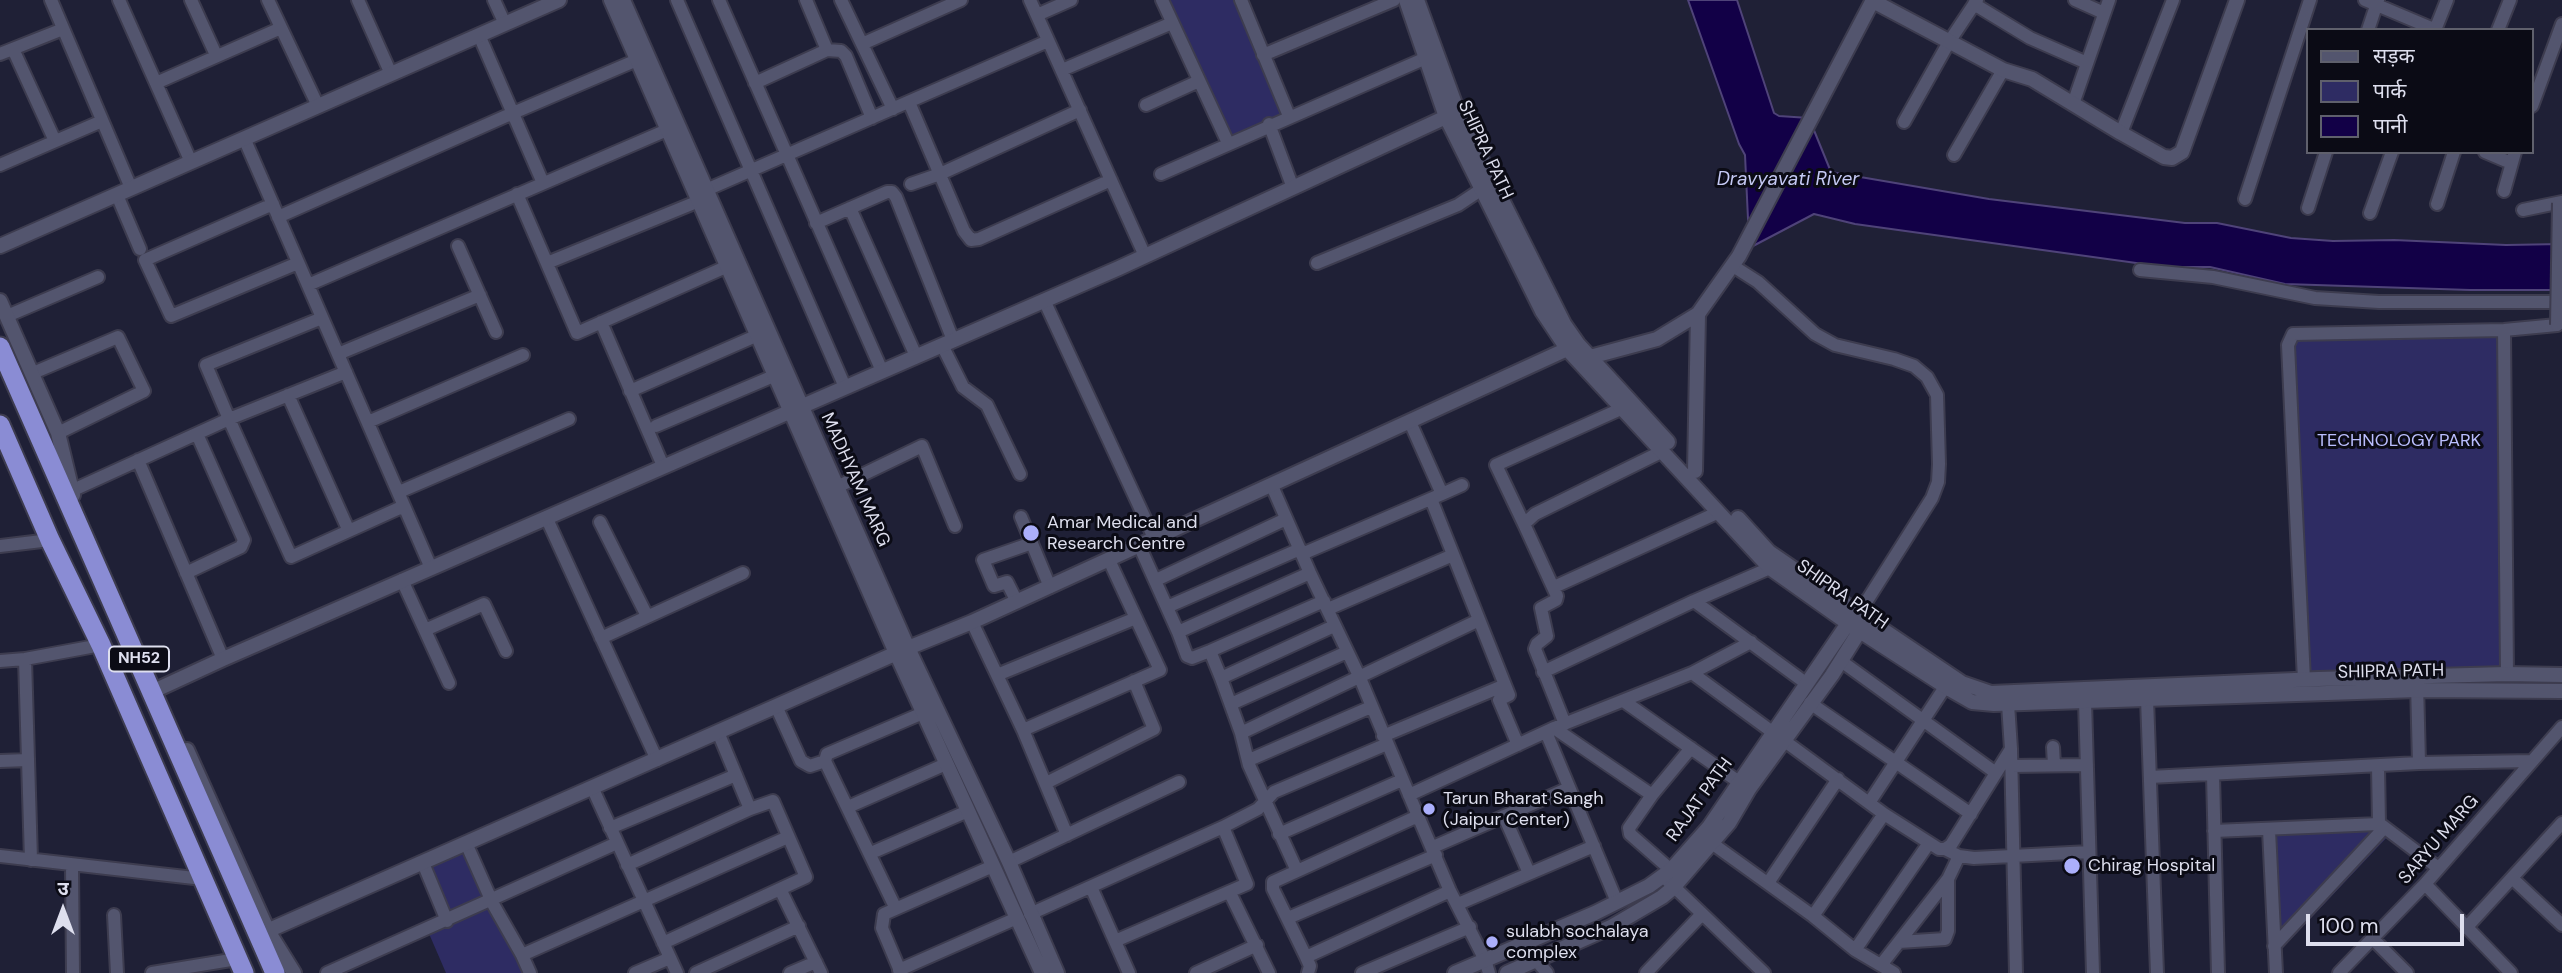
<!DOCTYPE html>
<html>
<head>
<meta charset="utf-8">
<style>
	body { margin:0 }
	#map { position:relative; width:2562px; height:973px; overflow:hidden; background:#1f2036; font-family:"DM Sans","Noto Sans Devanagari",sans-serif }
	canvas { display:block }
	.legend { position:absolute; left:2306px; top:28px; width:228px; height:126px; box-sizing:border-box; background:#0b0b15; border:2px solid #5f606c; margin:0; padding:9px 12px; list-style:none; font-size:21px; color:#dedfee }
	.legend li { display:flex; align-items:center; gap:14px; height:35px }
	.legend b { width:35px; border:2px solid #5f606c }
	.north { position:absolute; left:28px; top:875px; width:70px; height:70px; -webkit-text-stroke:5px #0b0b15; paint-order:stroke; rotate:0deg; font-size:19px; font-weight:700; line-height:28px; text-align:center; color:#dedfee }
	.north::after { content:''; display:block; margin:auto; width:24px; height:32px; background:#dedfee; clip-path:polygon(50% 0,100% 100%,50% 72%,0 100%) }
	.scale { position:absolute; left:2306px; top:914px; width:158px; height:32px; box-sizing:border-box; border:4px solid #dedfee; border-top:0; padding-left:9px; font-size:21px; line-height:24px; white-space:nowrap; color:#dedfee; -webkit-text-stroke:5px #0b0b15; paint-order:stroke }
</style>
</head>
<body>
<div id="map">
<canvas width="2562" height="973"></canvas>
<ul class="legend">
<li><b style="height:9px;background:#53556e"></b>सड़क</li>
<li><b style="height:19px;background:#2e2c63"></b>पार्क</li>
<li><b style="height:19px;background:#120047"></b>पानी</li>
</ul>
<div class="north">उ</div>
<div class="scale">100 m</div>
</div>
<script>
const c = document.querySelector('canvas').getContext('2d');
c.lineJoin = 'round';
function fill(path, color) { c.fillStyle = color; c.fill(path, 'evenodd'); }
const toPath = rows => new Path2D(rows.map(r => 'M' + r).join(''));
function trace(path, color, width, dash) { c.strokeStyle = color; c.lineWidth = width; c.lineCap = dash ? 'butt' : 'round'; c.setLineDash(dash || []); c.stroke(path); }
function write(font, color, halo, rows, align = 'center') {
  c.font = font + ' "DM Sans",sans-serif'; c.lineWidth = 6; c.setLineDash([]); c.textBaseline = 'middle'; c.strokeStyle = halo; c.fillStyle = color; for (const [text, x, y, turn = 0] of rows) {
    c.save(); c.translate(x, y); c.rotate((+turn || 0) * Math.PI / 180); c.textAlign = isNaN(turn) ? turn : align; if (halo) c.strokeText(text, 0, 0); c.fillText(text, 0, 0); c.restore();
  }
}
const green = toPath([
	[1162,0,1240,0,1289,116,1228,143],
	[2504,330,2507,674,2304,680,2293,334],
	[2379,824,2391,833,2275,956,2269,830],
	[466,843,529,973,446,973,427,929,446,922,423,863]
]);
const water = toPath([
	[1688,0,1737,0,1774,113,1779,116,1809,118,1831,172,1989,199,2185,223,2217,223,2291,238,2333,241,2394,240,2506,245,2562,244,2562,290,2470,290,2285,284,2210,267,2165,267,1855,224,1814,214,1753,246,1748,219,1745,155,1739,144,1688,0]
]);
const minor = toPath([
	[51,0,131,188],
	[119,0,191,162],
	[191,0,216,55],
	[268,0,318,106],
	[358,0,391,74],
	[494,0,505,24],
	[677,0,845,387],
	[719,0,882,371],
	[806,0,827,50],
	[841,0,893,109],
	[1030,0,1145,256],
	[1162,0,1228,143],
	[1241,0,1289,116],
	[2075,0,2104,13],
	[2365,0,2436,30],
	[1974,4,2030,38,2087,63],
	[1037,15,1071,0],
	[2368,30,2378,0],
	[2435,30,2447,0],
	[2498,30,2510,0],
	[479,35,543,183],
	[862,44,961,0],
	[13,49,55,141],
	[0,54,63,29],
	[1263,55,1394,0],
	[1062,70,1172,23],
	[156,83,281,28],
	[755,83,827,50,841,51,846,56,872,118],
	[909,102,964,231,971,240,979,239,1111,180],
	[2073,104,2109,0],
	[1146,105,1199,81],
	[2532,106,2562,24],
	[1904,122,1949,42,1977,0],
	[1269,124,1293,188],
	[2121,133,2173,0],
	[244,138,431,568],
	[2485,152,2511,163],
	[1954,155,2003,70],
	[0,165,102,121],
	[1161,174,1426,58],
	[911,184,940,174,1080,110],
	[706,190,1048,41],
	[2504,191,2515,152],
	[517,194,577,333,728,266],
	[117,195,140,249],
	[2245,199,2310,0],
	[273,204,145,260,171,316,298,263],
	[2437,204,2454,152],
	[850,208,916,356],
	[2308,208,2326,152],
	[2523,210,2562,202],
	[2370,213,2392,152],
	[278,217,513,113,637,60],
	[816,223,887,192,892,192,896,197,953,340],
	[458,246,496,332],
	[547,263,699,201],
	[1317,263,1458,205,1482,189],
	[1733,266,1758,282,1815,334,1835,345,1894,359,1914,366,1927,377,1937,395,1939,464,1938,482,1932,498,1868,599,1855,611],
	[2140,270,2213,277,2315,298,2379,302,2562,302],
	[308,285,667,130],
	[1044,300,1154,538],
	[7,316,98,277],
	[322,318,206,365,229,419,346,372],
	[601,322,663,466],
	[2504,330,2507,674],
	[942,345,963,387,987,405,1020,474],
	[338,354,480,295],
	[33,373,118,337,144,391,58,433],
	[630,391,758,335],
	[288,395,348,529],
	[368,422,523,355],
	[656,426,776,375],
	[138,460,223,659],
	[1272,486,1310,573,1360,678,1418,816,1450,891,1485,960,1489,973],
	[837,487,922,446,955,526],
	[71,491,229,419,291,557,404,506],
	[399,492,569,419],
	[1442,494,1462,485],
	[1021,517,1050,587],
	[547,519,657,760],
	[600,522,647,616],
	[1524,524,1496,465,1623,408],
	[1139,545,1178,632],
	[0,546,50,540],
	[1302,554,1442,494,1410,422],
	[186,573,241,547,244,540,197,434],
	[1310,573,1178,632,1187,656,1192,658,1210,651,1324,601],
	[402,580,449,683],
	[1156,580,1286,519],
	[1554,587,1719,512],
	[1694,601,1807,684],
	[1017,602,1007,582,994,586,983,560,1032,543],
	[1167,607,1300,549],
	[1328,609,1453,555],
	[972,622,1023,730,1067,835],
	[425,630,484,604,506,651],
	[601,638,743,573],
	[1210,651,1221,678],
	[25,659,31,860],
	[0,661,25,659,101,645],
	[1841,661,1996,773],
	[1543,672,1694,601,1770,568],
	[1692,673,1884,814,1939,849,1945,849,1951,845,2011,749],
	[997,675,1136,618],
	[2304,680,2288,345,2293,334,2504,330,2557,325],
	[2417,683,2419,763],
	[1505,685,1509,695,1499,700,1518,745],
	[2147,699,2157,973],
	[2085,701,2093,973],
	[1625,702,1746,787],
	[1810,703,1971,814],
	[1231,704,1347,652],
	[2008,704,2011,749,2016,973],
	[776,706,801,761,810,766,825,761],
	[1565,724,1535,649,1537,644,1547,636,1541,608,1556,600,1557,596,1524,524,1535,514,1663,451],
	[1554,728,1652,795],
	[1023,730,1160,670,1109,560],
	[718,732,750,809],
	[1546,732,1617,902],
	[1241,733,1479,620],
	[1383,736,1505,685,1431,499],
	[2053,747,2054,765],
	[1249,760,1371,707],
	[0,761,28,760],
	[2011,766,2087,765],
	[2213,775,2218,973],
	[2150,777,2419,763,2532,761],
	[1046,783,1154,729,1134,681],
	[592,787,677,973],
	[1409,795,1554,728,1692,673,1751,642],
	[1869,803,1945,687],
	[848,807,946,764],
	[1504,816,1529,873],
	[2380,824,2437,867],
	[610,828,736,775],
	[2269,830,2276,973],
	[2214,831,2379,824,2378,766],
	[1279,834,1402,780],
	[466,843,493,904,522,955],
	[1713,844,1813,916,1855,950,1894,973],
	[1433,847,1569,788],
	[1945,849,1959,856,1974,858,2089,852],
	[871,853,968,811],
	[0,856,203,879],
	[1009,862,1179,782],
	[423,863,447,921],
	[627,865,750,809,773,801,806,877,663,943],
	[72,866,73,973],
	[1671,870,1630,834,1629,828,1652,795,1691,748],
	[1297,871,1249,765,1241,733,1221,678,1334,626],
	[2512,878,2562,925],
	[1668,881,1764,973],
	[1768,883,1838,779],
	[2425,884,2511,973],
	[1091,887,1129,973],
	[780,889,821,973],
	[1230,893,1269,973],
	[1458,904,1594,846],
	[895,907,825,761,827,754,923,713],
	[1030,914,1223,827,1258,809,1274,792,1387,744],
	[114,915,117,973],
	[1813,916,1884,814],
	[1288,918,1436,855],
	[2466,928,2562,823],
	[2372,938,2407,973],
	[1115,941,1247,884,1223,827],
	[1899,942,1945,939,1948,931,1948,879],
	[2274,946,2384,828],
	[1855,950,1929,843],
	[1306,957,1450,891],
	[1536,960,1547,973],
	[1881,965,1948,879,1959,856],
	[899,970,1017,918],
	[152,973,237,959],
	[327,973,617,843],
	[530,973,522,955,788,837],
	[635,973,670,958],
	[696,973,799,926],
	[790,973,816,962],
	[901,973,882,928,884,914,993,866],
	[1196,973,1257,945],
	[1308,973,1310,966,1306,957,1273,889,1273,882,1418,816],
	[1362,973,1470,927],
	[1646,973,1702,914],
	[2339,973,2425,884,2562,727]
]);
const tertiary = toPath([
	[611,0,896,653,1042,973],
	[623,0,908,648,1009,862,1057,973],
	[1406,0,1446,117,1542,311,1568,350,1770,568,1849,624,1951,690,1972,702,1994,704,2418,690,2562,691],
	[1417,0,1458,112,1564,324,1578,344,1668,442],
	[1873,1,2003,70,2032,79,2121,133,2164,157,2172,158,2182,152,2237,0],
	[0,246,559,0],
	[0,301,58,433,73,495],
	[1590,357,1657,339,1698,314,1739,256,1873,0],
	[1695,471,1698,314],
	[1738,518,1769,552,1855,611,1962,683,1991,693,2318,679,2507,674,2562,675],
	[158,689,223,659,1119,268,1446,117],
	[187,750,268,931,294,973],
	[258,935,908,648,972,622,1576,345],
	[1455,973,1595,913,1649,886,1671,870,1709,827,1853,616],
	[1507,973,1611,927,1662,897,1673,888,1729,823,1749,789,1832,675,1864,624]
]);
const trunk = toPath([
	[0,347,275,973],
	[0,425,50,540,101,645,244,973]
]);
const minorBridge = toPath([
	[2557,325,2559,203]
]);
const markers = [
	[1031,533,9,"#abaffb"],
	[1429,809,7,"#abaffb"],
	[2072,866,9,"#abaffb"],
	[1492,942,7,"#abaffb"]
];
const shields = [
	[139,659,60]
];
const shieldNames = [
	["NH52",139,659]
];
const streetNames = [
	["SHIPRA PATH",1485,150,65],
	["MADHYAM MARG",855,480,66],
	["SHIPRA PATH",1842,595,35],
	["SHIPRA PATH",2391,672,-1],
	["RAJAT PATH",1700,800,-54],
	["SARYU MARG",2439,840,-49]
];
const parkNames = [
	["TECHNOLOGY PARK",2399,441]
];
const poiNames = [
	["Amar Medical and",1047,523],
	["Research Centre",1047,544],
	["Tarun Bharat Sangh",1443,799],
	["(Jaipur Center)",1443,820],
	["Chirag Hospital",2088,866],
	["sulabh sochalaya",1506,932],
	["complex",1506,953]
];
const waterNames = [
	["Dravyavati River",1788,180]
];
fill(green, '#2e2c63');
fill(water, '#120047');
trace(water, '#4f4379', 2);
trace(minor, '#3d3c4f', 16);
trace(tertiary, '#3d3c4f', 18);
trace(trunk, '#3d3c4f', 23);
trace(minor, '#53556e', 12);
trace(tertiary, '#53556e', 14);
trace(trunk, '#8a8cd4', 19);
trace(minorBridge, '#3d3c4f', 16, []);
trace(minorBridge, '#53556e', 12);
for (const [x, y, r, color] of markers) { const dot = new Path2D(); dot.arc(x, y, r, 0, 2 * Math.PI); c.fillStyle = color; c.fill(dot); trace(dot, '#0b0b15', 2.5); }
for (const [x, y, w] of shields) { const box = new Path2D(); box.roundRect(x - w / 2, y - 12.5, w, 25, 5); c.fillStyle = '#0b0b15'; c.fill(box); trace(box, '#dedfee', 2); }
write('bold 16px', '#dedfee', null, shieldNames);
write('18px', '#dedfee', '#0b0b15', streetNames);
write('18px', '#babefe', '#0b0b15', parkNames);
write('18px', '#dedfee', '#0b0b15', poiNames, 'left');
write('italic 19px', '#c5c9f4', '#0b0b15', waterNames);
</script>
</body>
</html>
